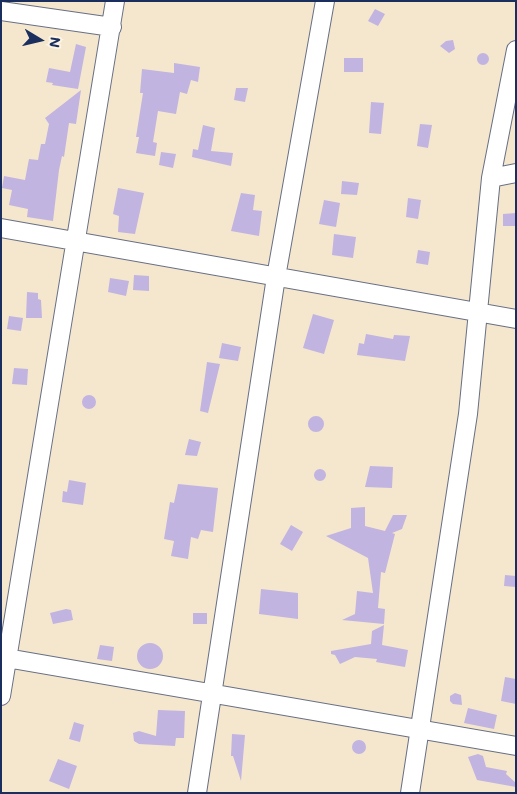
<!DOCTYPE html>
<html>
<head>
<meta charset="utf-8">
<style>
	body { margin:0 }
	#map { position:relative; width:517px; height:794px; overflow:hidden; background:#f5e7cd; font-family:Mali,sans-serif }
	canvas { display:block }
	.frame { position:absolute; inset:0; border:2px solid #1b2f5e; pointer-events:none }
	.north { position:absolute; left:15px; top:15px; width:50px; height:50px; -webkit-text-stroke:4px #fcf5e5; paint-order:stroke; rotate:99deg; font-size:14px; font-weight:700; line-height:20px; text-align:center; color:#1b2f5e }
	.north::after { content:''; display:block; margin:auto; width:18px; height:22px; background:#1b2f5e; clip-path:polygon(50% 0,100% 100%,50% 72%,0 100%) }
</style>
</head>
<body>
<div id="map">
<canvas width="517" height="794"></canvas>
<div class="frame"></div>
<div class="north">N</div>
</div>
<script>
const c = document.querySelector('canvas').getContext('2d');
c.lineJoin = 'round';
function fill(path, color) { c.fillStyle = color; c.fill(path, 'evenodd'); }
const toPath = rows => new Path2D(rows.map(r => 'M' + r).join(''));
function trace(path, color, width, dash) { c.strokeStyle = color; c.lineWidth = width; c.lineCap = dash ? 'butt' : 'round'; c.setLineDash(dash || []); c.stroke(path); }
const building = toPath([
	[375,9,385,14,378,26,368,21],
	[453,40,455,49,449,53,440,46,446,41],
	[76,44,86,47,78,89,52,85,53,83,46,82,49,68,70,72],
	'477 59a6 6 0 1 1 12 0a6 6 0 1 1-12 0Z',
	[344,58,363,58,363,72,344,72],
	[174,63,200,67,198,82,191,80,187,94,180,92,176,114,158,111,153,142,157,143,155,156,136,153,139,137,136,137,143,93,140,93,142,69,174,73],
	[236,88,248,88,245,102,234,100],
	[81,90,76,124,69,123,64,157,62,156,59,170,53,221,27,217,28,209,9,205,12,190,2,188,4,176,25,180,29,159,38,160,41,144,45,144,49,124,45,118],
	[371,102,384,103,381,134,369,133],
	[420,124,432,125,428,148,417,146],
	[203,125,215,128,211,151,233,153,231,166,192,157,193,149,198,150],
	[161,152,176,154,173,168,159,165],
	[342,181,359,183,357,195,341,194],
	[118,188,144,193,135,234,118,232,119,216,113,214],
	[241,193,255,195,253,210,262,211,259,236,231,231],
	[408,198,421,200,418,219,406,217],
	[324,200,340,203,336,227,319,224],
	[516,213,516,226,503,226,503,214],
	[334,234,356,237,353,258,332,255],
	[418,250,430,252,428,265,416,263],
	[134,275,149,276,149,291,133,290],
	[110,278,129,281,126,296,108,292],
	[27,292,38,293,38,299,41,300,42,318,26,318],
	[313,314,334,320,324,354,303,348],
	[9,316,23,318,21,331,7,329],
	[366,334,393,339,394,335,410,336,405,361,357,355,359,343,364,344],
	[222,343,241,347,238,361,219,358],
	[207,362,220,364,208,413,200,411],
	[14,368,28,369,27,385,12,384],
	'82 402a7 7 0 1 1 14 0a7 7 0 1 1-14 0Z',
	'308 424a8 8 0 1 1 16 0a8 8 0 1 1-16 0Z',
	[189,439,201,442,197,456,185,455],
	[370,466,393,467,392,488,365,487],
	'314 475a6 6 0 1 1 12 0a6 6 0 1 1-12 0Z',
	[69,480,86,483,83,505,62,502,63,491,67,492],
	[178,484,218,488,213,532,201,530,198,539,191,537,188,559,171,556,174,541,164,539,170,502,174,503],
	[365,507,365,526,385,531,393,515,407,515,402,529,392,533,395,534,385,573,381,572,378,608,385,609,384,624,342,620,355,614,357,591,373,593,368,558,326,536,351,528,351,508],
	[291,525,303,532,292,551,280,544],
	[505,575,516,576,516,587,504,586],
	[261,589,298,593,298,619,259,614],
	[66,609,71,610,73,620,53,624,50,613],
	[193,613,207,613,207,624,193,624],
	[384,625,382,645,408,650,405,667,376,662,377,659,355,657,340,664,335,655,331,654,331,651,371,644,372,631],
	'137 656a13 13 0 1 1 26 0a13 13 0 1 1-26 0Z',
	[100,645,114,647,112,661,97,659],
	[505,677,516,679,516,704,501,701],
	[455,693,461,695,462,705,453,704,450,701,450,696],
	[468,708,497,715,494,729,464,723],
	[158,710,185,711,184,738,176,738,175,746,139,744,134,741,133,733,139,731,156,736],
	[74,722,84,725,80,742,69,739],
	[232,734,245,735,241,781,233,756,231,756],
	'352 747a7 7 0 1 1 14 0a7 7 0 1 1-14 0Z',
	[478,754,483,756,486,767,507,771,506,774,516,783,516,787,477,780,468,757],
	[58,759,77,766,69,789,49,781]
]);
const minor = toPath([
	[1,11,112,27],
	[491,178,516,173],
	[1,228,516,319],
	[1,657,516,746],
	[1,696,115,1],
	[197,793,276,277,325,1],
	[410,793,468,414,491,178,516,50]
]);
fill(building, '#c1b4e1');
trace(minor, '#676f85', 20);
trace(minor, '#fff', 18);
</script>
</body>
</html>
